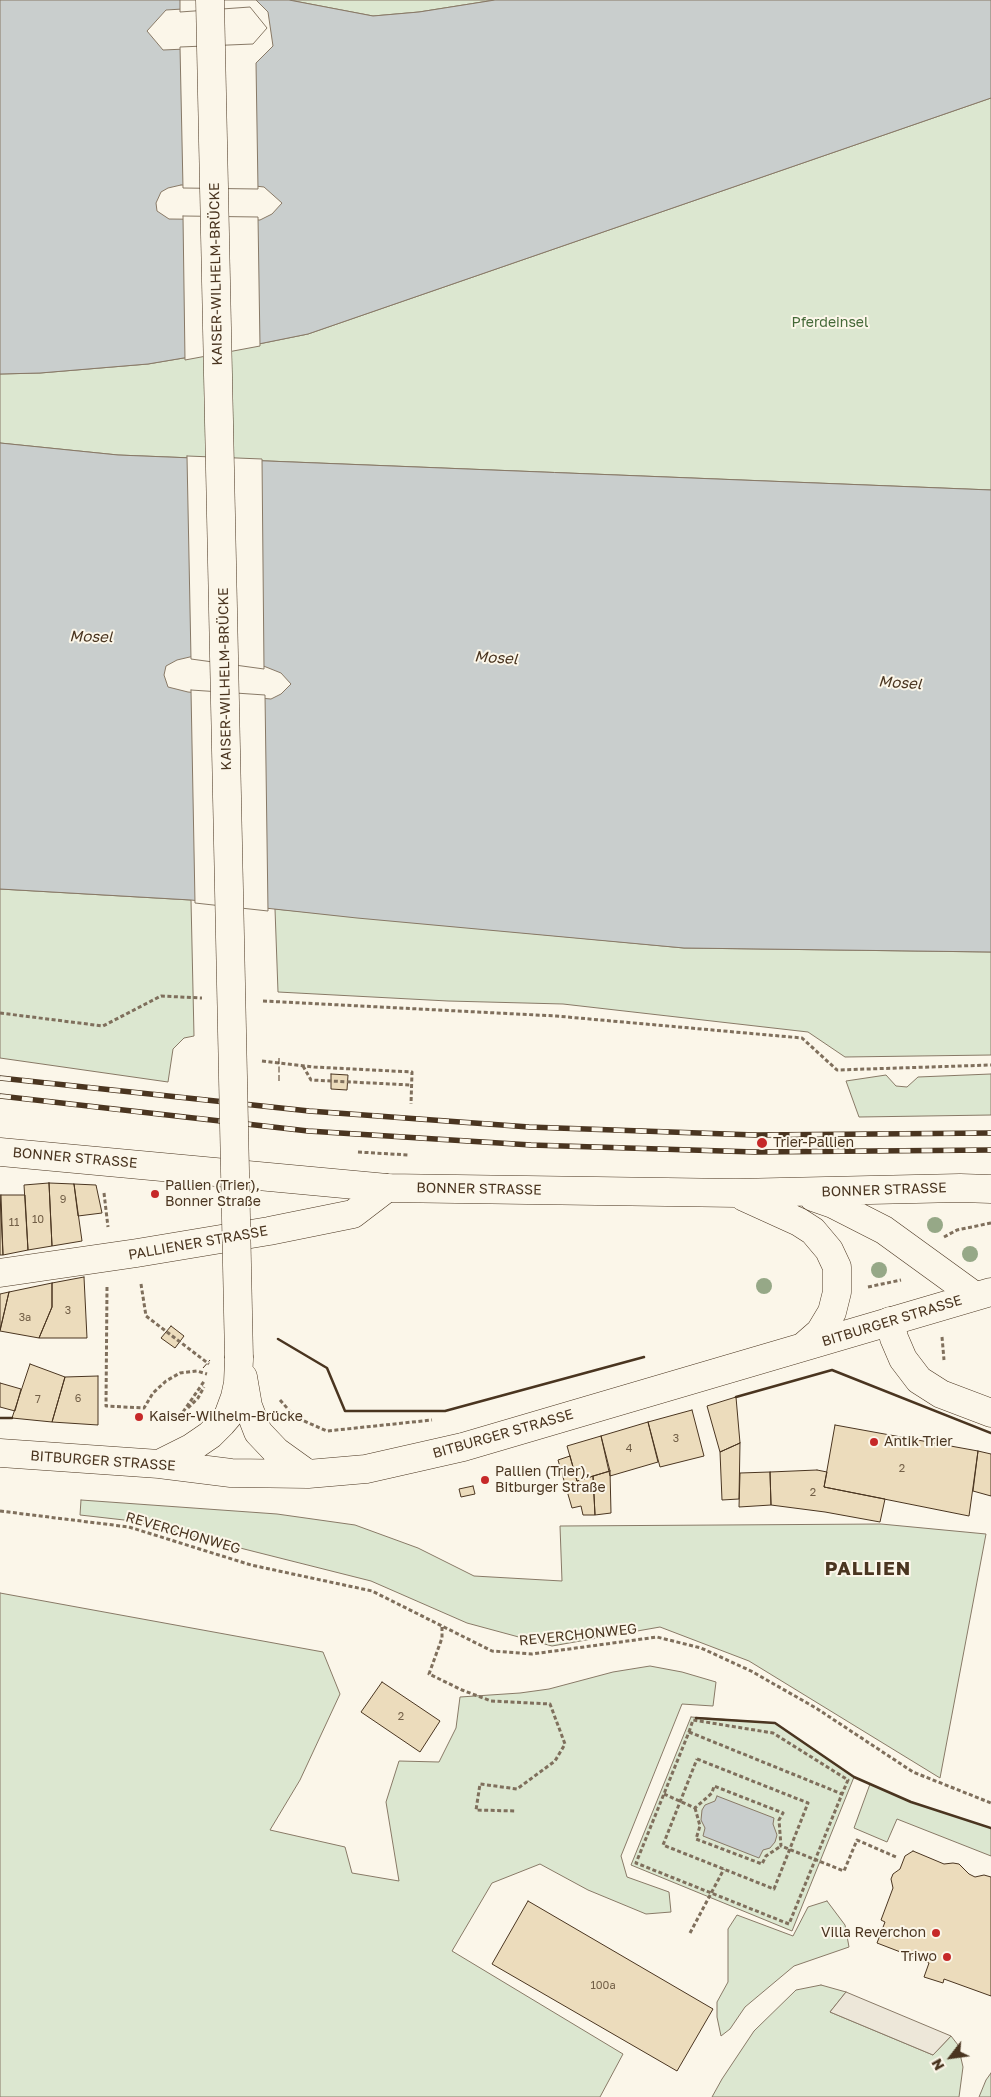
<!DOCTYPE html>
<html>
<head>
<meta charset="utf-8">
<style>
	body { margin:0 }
	#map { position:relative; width:991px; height:2097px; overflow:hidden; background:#fbf6e9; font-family:"Golos Text",sans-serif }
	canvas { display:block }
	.north { position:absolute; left:926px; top:2032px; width:50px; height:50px; -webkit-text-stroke:4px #fbf6e9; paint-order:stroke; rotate:240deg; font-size:14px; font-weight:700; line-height:20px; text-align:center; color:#4a3520 }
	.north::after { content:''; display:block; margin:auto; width:18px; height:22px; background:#4a3520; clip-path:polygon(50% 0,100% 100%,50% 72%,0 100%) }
</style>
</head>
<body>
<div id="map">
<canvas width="991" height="2097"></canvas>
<div class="north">N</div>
</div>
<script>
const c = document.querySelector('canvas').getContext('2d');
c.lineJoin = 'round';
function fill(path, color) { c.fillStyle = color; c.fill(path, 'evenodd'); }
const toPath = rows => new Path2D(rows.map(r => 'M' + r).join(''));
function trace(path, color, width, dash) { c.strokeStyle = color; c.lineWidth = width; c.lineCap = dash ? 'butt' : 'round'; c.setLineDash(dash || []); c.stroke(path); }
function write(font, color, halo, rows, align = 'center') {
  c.font = font + ' "Golos Text",sans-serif'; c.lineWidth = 4; c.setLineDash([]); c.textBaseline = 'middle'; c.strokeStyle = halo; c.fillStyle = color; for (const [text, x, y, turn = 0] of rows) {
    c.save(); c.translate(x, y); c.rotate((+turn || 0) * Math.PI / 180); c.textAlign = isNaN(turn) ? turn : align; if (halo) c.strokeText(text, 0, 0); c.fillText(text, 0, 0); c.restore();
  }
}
const green = toPath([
	[289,0,495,0,419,12,373,16,289,0],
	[991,98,991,490,118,455,0,443,0,374,40,373,148,364,219,352,308,334,991,98],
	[0,889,191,900,194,1036,184,1038,173,1049,168,1082,0,1058,0,889],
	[275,909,684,948,991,952,991,1055,845,1057,808,1032,563,1004,448,1001,278,992,275,909],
	[991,1074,991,1115,859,1117,846,1081,886,1075,896,1086,907,1087,918,1077,991,1074],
	[81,1500,277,1514,355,1525,418,1548,474,1576,562,1581,560,1526,881,1524,986,1534,940,1778,749,1661,660,1627,552,1646,467,1623,371,1581,133,1521,80,1515,81,1500],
	[0,1593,323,1652,340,1694,300,1780,270,1830,345,1847,352,1873,399,1881,386,1802,399,1761,439,1762,456,1728,460,1697,520,1693,549,1689,613,1672,650,1666,682,1672,716,1682,713,1706,682,1704,621,1856,627,1877,669,1892,671,1912,646,1914,588,1890,540,1864,492,1883,452,1951,623,2054,600,2097,0,2097,0,1593],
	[691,1717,775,1723,854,1777,792,1931,631,1865,691,1717],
	[870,1784,911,1802,991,1828,991,1856,897,1819,887,1842,854,1828,870,1784],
	[827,1901,845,1925,849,1947,794,1966,745,2007,730,2029,721,2036,717,2017,717,2002,728,1982,728,1929,737,1915,793,1936,808,1907,827,1901],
	[821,1985,846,1992,830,2012,933,2055,951,2036,958,2045,963,2067,959,2097,712,2097,722,2079,754,2031,796,1990,821,1985],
	[991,2073,991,2097,979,2097,986,2080,991,2073]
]);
const parking = toPath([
	[846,1992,951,2036,933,2055,830,2012,846,1992]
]);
const water = toPath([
	[0,0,289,0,373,16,419,12,495,0,991,0,991,98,308,334,219,352,148,364,40,373,0,374,0,0],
	[251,5,270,28,254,46,163,50,147,31,166,10,251,5],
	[181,185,255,186,264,187,282,203,272,214,260,220,169,219,157,211,156,203,161,192,168,188,181,185],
	[0,443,118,455,991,490,991,952,684,948,357,918,191,900,0,889,0,443],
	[194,656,261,665,281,673,291,684,281,694,271,699,188,692,168,687,164,675,166,666,177,660,194,656],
	[717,1796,774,1818,773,1824,777,1835,775,1842,770,1848,763,1850,759,1858,703,1836,705,1828,701,1820,702,1810,705,1805,715,1801,717,1796]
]);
const pier = toPath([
	[180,0,256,0,268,12,273,46,256,63,258,189,183,188,180,47,253,44,267,28,250,7,180,12,180,0],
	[183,216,258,217,260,346,185,360,183,216],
	[187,456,262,459,264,669,191,659,187,456],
	[191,690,265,695,268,911,195,903,191,690]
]);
const building = toPath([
	[331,1074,348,1075,347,1090,331,1089,331,1074],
	[49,1183,74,1184,82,1241,52,1246,49,1183],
	[49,1183,52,1246,28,1250,24,1185,49,1183],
	[74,1184,96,1185,102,1213,78,1216,74,1184],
	[0,1195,3,1255,0,1255,0,1195],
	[1,1195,25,1195,28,1250,3,1255,1,1195],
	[84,1277,87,1338,39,1338,52,1307,52,1283,84,1277],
	[52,1283,52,1307,39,1338,0,1331,9,1292,52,1283],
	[9,1292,0,1330,0,1294,9,1292],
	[171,1326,184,1336,175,1348,161,1338,171,1326],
	[30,1364,65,1377,52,1422,12,1418,30,1364],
	[98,1376,98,1425,52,1422,65,1377,98,1376],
	[0,1383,21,1389,15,1411,0,1407,0,1383],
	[736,1397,740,1443,720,1452,707,1406,736,1397],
	[692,1410,704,1456,660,1467,648,1422,692,1410],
	[648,1422,658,1462,610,1476,601,1436,648,1422],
	[835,1425,978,1451,969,1516,824,1487,835,1425],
	[601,1436,610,1471,577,1481,567,1446,601,1436],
	[740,1443,739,1499,722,1500,720,1452,740,1443],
	[978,1451,991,1454,991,1496,973,1491,978,1451],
	[570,1456,577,1481,593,1476,595,1515,583,1515,581,1506,572,1508,558,1460,570,1456],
	[817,1470,827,1472,824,1487,885,1499,880,1522,825,1512,771,1505,770,1472,817,1470],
	[610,1471,611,1513,595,1515,593,1476,610,1471],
	[770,1472,771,1505,739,1507,740,1473,770,1472],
	[473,1486,475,1494,461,1497,459,1489,473,1486],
	[382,1682,440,1721,420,1752,361,1712,382,1682],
	[913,1851,944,1864,953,1863,959,1864,969,1874,975,1877,984,1875,991,1877,991,1996,944,1979,943,1983,924,1977,929,1963,877,1943,885,1922,881,1920,893,1888,891,1879,893,1874,900,1869,905,1856,913,1851],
	[528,1901,713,2009,677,2071,492,1964,528,1901]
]);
const path = toPath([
	[263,1001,556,1016,802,1038,837,1070,991,1065],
	[0,1013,103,1026,161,996,202,998],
	[262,1061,314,1067,412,1072,411,1104],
	[303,1066,311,1080,411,1085],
	[358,1152,409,1155],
	[104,1193,108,1227],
	[944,1237,957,1230,991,1223],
	[141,1284,146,1316,209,1364],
	[107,1287,106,1406,144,1408,153,1393,166,1381,180,1373,197,1371,207,1374],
	[868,1287,901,1280],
	[942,1337,944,1360],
	[280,1400,295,1417,327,1431,432,1420],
	[188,1408,198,1398,204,1387],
	[183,1412,205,1380],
	[0,1511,129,1527,251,1565,372,1591,492,1651,532,1654,657,1637,701,1648,751,1671,816,1708,913,1772,991,1803],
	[442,1627,442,1638,429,1674,462,1690,491,1701,550,1704,565,1744,555,1761,517,1789,480,1784,476,1810,516,1811],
	[689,1732,842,1794,789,1924,636,1863,689,1732],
	[689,1732,693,1720,773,1733,848,1780,842,1794],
	[697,1759,808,1803,774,1889,663,1845,697,1759],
	[664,1794,695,1808,712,1793,714,1786,783,1813,779,1820,781,1846,844,1871,857,1840,896,1857],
	[695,1808,700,1826,696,1839,762,1864,766,1856,781,1846],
	[690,1933,724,1869]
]);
const street = toPath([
	[0,1273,137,1253,269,1231,353,1214,387,1188],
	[890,1321,894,1338,903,1359,919,1380,941,1394,991,1413]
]);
const primary = toPath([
	[0,1152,387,1188,736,1193,960,1188,991,1189],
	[744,1197,799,1222,813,1231,829,1250,837,1267,837,1292,832,1312,820,1332,804,1346],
	[813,1197,833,1204,884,1230,975,1296],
	[243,1377,248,1406,258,1432,276,1451,308,1474],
	[0,1453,159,1464,231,1473,308,1474,366,1469,463,1447,991,1292],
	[159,1464,191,1448,210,1435,222,1423,228,1416,235,1397,238,1383,239,1358]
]);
const rail = toPath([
	[0,1078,309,1111,529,1127,755,1135,991,1133],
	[0,1096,308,1131,531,1145,755,1152,991,1150]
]);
const primaryBridge = toPath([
	[210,0,239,1358]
]);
const fence = toPath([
	[279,1058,279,1083],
	[203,1368,210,1360]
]);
const wall = toPath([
	[278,1339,327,1368,345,1411,445,1411,644,1357],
	[736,1397,832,1370,991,1433],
	[0,1418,12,1418],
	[696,1718,775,1723,854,1777,911,1802,991,1828]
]);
const trees = [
	[935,1225],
	[970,1254],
	[879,1270],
	[764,1286]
];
const markers = [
	[762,1143,6,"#c62828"],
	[155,1194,5,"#c62828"],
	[139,1417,5,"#c62828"],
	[874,1442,5,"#c62828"],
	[485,1480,5,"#c62828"],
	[936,1933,5,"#c62828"],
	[947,1957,5,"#c62828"]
];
const numberNames = [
	["9",63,1200],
	["10",38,1220],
	["11",14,1223],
	["3",68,1311],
	["3a",25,1318],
	["6",78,1399],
	["7",38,1400],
	["3",676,1439],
	["4",629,1449],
	["2",902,1469],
	["2",813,1493],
	["2",401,1717],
	["100a",603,1986]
];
const streetNames = [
	["KAISER-WILHELM-BRÜCKE",216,274,-91],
	["KAISER-WILHELM-BRÜCKE",225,679,-91],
	["BONNER STRASSE",75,1158,5],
	["BONNER STRASSE",479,1189,1],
	["BONNER STRASSE",884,1190,-2],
	["PALLIENER STRASSE",198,1243,-10],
	["BITBURGER STRASSE",892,1321,-17],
	["BITBURGER STRASSE",503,1434,-16],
	["BITBURGER STRASSE",103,1461,4],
	["REVERCHONWEG",183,1533,16],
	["REVERCHONWEG",578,1635,-6]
];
const parkNames = [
	["Pferdeinsel",830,323]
];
const poiNames = [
	["Trier-Pallien",773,1143],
	["Pallien (Trier),",165,1186],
	["Bonner Straße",165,1202],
	["Kaiser-Wilhelm-Brücke",149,1417],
	["Antik Trier",884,1442],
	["Pallien (Trier),",495,1472],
	["Bitburger Straße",495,1488],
	["Villa Reverchon",926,1933,"right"],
	["Triwo",937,1957,"right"]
];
const waterNames = [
	["Mosel",91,637,1],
	["Mosel",496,658,4],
	["Mosel",900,683,4]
];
const districtNames = [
	["PALLIEN",868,1569]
];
fill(green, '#dce7d0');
trace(green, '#887966', 1);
fill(parking, '#ede7d9');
trace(parking, '#887966', 1);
fill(water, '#c9cecd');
trace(water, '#887966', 1);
fill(pier, '#fbf6e9');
trace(pier, '#887966', 1);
fill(building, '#ecdcbc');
trace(building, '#4a3520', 1);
trace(street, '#4a3520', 29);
trace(primary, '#4a3520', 29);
trace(path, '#7f6f5c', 3, [4, 2.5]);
trace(street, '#fbf6e9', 28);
trace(primary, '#fbf6e9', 28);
trace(rail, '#4a3520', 5.5);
trace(rail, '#fbf6e9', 4, [11]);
trace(primaryBridge, '#4a3520', 29, []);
trace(primaryBridge, '#fbf6e9', 28);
trace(fence, '#4a3520', 1, [6, 2.5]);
trace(wall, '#4a3520', 2.5);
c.fillStyle = '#96a887';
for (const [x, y] of trees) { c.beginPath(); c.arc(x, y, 8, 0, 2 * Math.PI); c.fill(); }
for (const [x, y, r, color] of markers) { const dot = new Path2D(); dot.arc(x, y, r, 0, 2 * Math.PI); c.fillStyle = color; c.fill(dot); trace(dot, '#fbf6e9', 2); }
write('11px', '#725f47', null, numberNames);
write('14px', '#4a3520', '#fbf6e9', streetNames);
write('14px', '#436837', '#fbf6e9', parkNames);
write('14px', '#4a3520', '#fbf6e9', poiNames, 'left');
write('italic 15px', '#4a3520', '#fbf6e9', waterNames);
c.letterSpacing = '1px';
write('bold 19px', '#4a3520', '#fbf6e9', districtNames);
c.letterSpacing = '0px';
</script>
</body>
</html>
